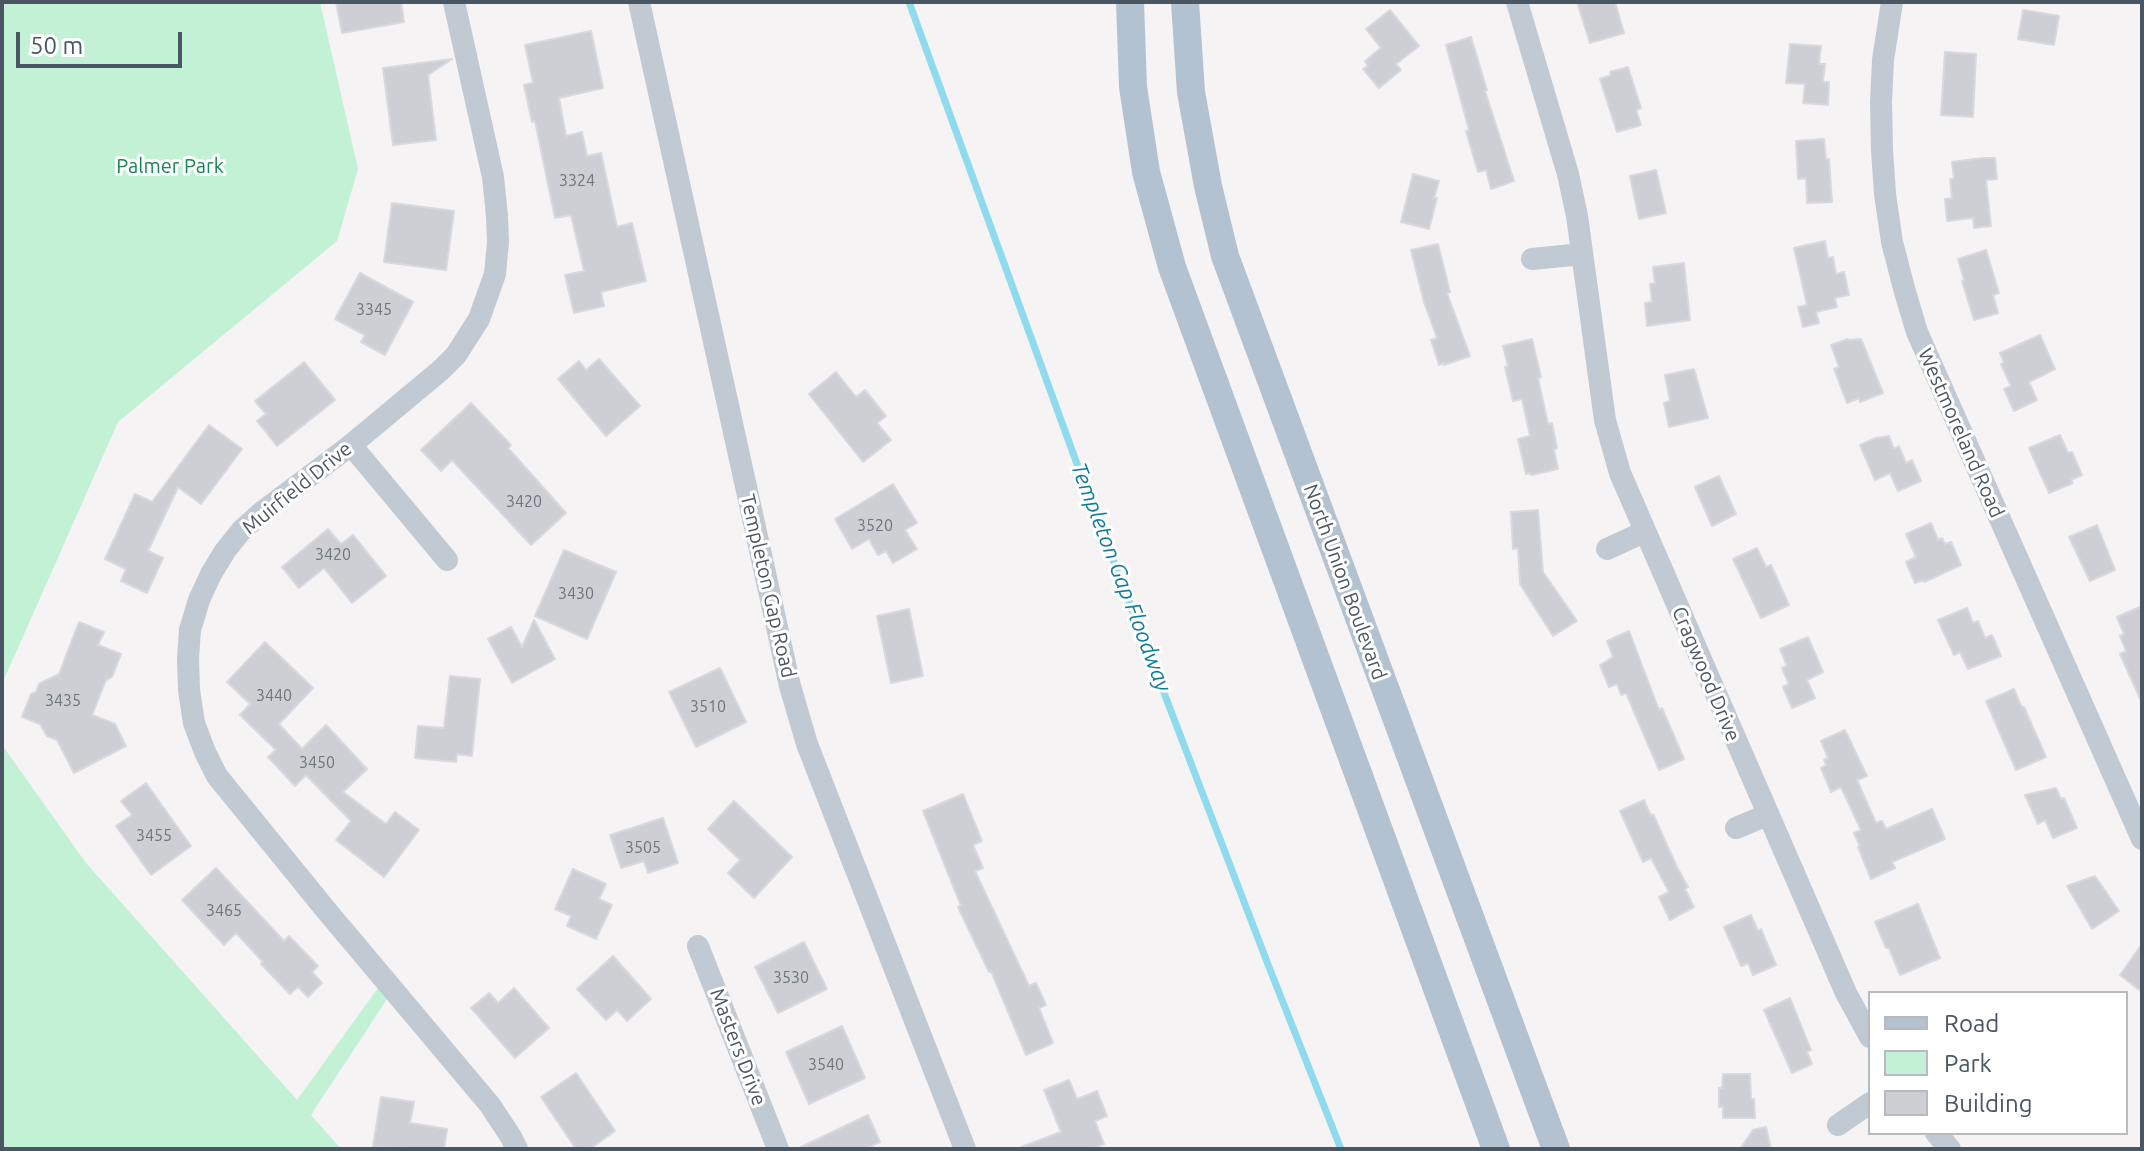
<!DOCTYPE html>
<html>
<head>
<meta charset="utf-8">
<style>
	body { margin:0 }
	#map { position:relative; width:2144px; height:1151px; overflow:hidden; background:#f5f3f3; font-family:Ubuntu,sans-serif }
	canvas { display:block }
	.frame { position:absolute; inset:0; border:4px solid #4a5661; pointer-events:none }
	.legend { position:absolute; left:1868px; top:991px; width:260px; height:144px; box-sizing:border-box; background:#fff; border:2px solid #b7bbc0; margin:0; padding:10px 14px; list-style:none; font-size:24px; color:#4a5661 }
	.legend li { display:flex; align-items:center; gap:16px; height:40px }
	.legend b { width:40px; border:2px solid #b7bbc0 }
	.scale { position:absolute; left:16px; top:32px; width:166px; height:36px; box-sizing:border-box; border:4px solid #4a5661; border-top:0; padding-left:10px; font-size:24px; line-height:28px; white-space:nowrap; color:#4a5661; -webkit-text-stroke:6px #fff; paint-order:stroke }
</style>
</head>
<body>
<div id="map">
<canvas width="2144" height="1151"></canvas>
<div class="frame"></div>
<ul class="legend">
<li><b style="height:10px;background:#b3c2d1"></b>Road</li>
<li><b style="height:22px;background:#c3f1d5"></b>Park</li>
<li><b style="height:22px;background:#cdcfd5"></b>Building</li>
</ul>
<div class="scale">50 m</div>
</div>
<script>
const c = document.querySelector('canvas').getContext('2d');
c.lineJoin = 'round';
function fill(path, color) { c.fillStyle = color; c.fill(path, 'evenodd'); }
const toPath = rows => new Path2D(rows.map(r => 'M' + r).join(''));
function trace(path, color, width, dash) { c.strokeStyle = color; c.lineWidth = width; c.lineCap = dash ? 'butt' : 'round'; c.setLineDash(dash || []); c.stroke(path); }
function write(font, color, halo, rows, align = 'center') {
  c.font = font + ' Ubuntu,sans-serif'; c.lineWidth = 6; c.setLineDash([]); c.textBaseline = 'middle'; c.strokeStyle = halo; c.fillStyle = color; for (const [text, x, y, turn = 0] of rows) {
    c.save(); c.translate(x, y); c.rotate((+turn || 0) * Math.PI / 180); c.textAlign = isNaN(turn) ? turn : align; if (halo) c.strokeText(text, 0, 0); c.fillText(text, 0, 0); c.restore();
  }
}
const green = toPath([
	[2,2,320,2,358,169,337,241,118,422,2,684],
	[2,745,86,863,297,1100,378,988,387,999,311,1115,341,1149,2,1149]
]);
const stream = toPath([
	[909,2,1089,497,1269,967,1341,1149]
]);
const building = toPath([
	[336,2,401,2,404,22,342,33,336,2],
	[1577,2,1615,2,1624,33,1590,43,1577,2],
	[1390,10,1419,46,1396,64,1401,70,1379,88,1363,69,1368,66,1365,61,1381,48,1366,29,1390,10],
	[2023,10,2059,16,2054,45,2018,39,2023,10],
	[591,31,603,88,559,98,566,136,582,132,587,156,601,153,617,227,632,223,646,281,601,292,604,306,574,313,565,275,584,271,571,215,555,218,535,121,532,122,524,85,533,83,525,45,591,31],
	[1471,37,1487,90,1485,91,1514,181,1491,189,1486,170,1478,172,1466,131,1469,130,1446,45,1471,37],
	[1790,44,1821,46,1819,64,1825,64,1823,82,1829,82,1828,105,1803,103,1805,84,1786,83,1790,44],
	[1945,52,1976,54,1973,117,1941,115,1945,52],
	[452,59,428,75,436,140,393,145,383,68,452,59],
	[1628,67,1641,108,1636,110,1641,125,1617,132,1600,79,1611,75,1610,72,1628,67],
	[1824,139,1826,159,1829,159,1832,202,1807,203,1806,178,1798,179,1796,141,1824,139],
	[1983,158,1995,158,1997,179,1986,180,1991,226,1974,228,1973,218,1947,221,1945,199,1952,198,1950,179,1954,179,1952,162,1983,158],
	[1656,170,1666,213,1639,219,1630,176,1656,170],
	[1413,174,1439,181,1434,198,1437,198,1429,229,1401,222,1413,174],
	[392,203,454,211,446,270,384,262,392,203],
	[1825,241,1828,258,1833,257,1836,274,1844,272,1849,295,1835,298,1837,307,1816,312,1819,323,1803,327,1798,307,1807,305,1794,248,1825,241],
	[1438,244,1450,292,1447,293,1470,356,1444,365,1443,363,1439,365,1431,340,1437,338,1424,302,1411,250,1438,244],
	[1986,250,1999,293,1993,295,1998,313,1974,320,1962,281,1964,280,1958,259,1986,250],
	[1684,263,1690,320,1647,326,1645,303,1652,302,1650,284,1655,283,1653,267,1684,263],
	[360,273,413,302,385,355,361,342,365,335,335,319,360,273],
	[2040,335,2055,369,2029,382,2037,400,2014,411,2004,389,2011,386,2001,364,2004,362,2000,353,2040,335],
	[1532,339,1541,377,1538,378,1548,424,1552,423,1557,448,1554,449,1558,469,1531,475,1530,473,1526,474,1518,439,1530,436,1522,399,1513,401,1505,367,1508,366,1503,346,1532,339],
	[1848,339,1848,340,1861,339,1883,393,1860,402,1859,398,1847,403,1834,369,1839,367,1831,345,1848,339],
	[599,359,640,406,606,436,558,379,579,361,586,370,599,359],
	[304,362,335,400,277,446,257,421,266,414,255,401,304,362],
	[1694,369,1708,418,1669,427,1664,403,1670,401,1665,375,1694,369],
	[836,372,856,397,865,390,886,416,877,423,891,440,863,462,809,394,836,372],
	[471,403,511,445,508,448,566,513,531,545,452,460,441,471,421,450,471,403],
	[209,425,242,449,201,504,178,487,148,551,163,558,147,593,121,581,126,569,105,559,135,494,152,502,209,425],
	[2060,435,2068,453,2072,452,2082,475,2071,480,2073,483,2049,493,2029,448,2060,435],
	[1889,436,1894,449,1899,446,1906,463,1912,460,1921,481,1898,491,1890,473,1875,480,1860,445,1876,438,1889,436],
	[1719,476,1736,514,1712,526,1695,487,1719,476],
	[893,484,917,523,905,530,917,549,893,563,886,551,878,555,869,539,852,549,835,519,893,484],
	[1538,510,1543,572,1577,621,1553,636,1520,584,1518,548,1513,549,1511,512,1538,510],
	[1931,523,1938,540,1942,538,1945,544,1951,542,1961,565,1924,582,1923,580,1915,583,1906,562,1916,557,1906,534,1931,523],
	[2097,525,2115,570,2090,581,2069,537,2097,525],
	[328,529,341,544,353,535,386,576,352,603,324,568,299,588,282,567,328,529],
	[1757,548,1766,567,1771,565,1789,605,1761,618,1733,559,1757,548],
	[564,550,616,572,587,639,535,616,564,550],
	[2142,606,2142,703,2120,654,2126,651,2120,636,2124,634,2117,617,2142,606],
	[1967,608,1973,623,1978,621,1985,638,1992,635,2001,656,1968,669,1960,652,1954,655,1938,620,1967,608],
	[909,609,923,676,891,683,877,616,909,609],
	[534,620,555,659,512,683,488,639,511,627,522,647,534,620],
	[79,622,104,632,98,645,121,654,112,677,106,680,92,715,115,724,126,746,74,773,57,740,47,736,40,724,22,717,31,694,36,692,39,684,59,674,79,622],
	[1629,631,1659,710,1662,708,1684,759,1659,770,1626,693,1621,695,1617,684,1609,687,1600,665,1613,657,1607,641,1629,631],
	[1808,637,1823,672,1807,680,1815,698,1792,708,1783,687,1789,684,1782,668,1787,666,1780,649,1808,637],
	[265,642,313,688,279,724,302,749,326,725,367,769,343,792,386,824,395,812,419,830,384,877,336,840,351,821,306,775,295,786,268,757,276,750,240,715,250,704,227,682,265,642],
	[720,668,746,722,696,747,669,692,720,668],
	[450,676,480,679,472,756,457,754,456,762,415,758,418,726,444,728,450,676],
	[2014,689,2022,708,2024,707,2046,757,2016,770,1986,701,2014,689],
	[1845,730,1867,776,1857,780,1876,823,1882,821,1886,829,1932,809,1945,839,1892,862,1895,868,1871,879,1858,847,1860,846,1854,833,1861,830,1841,787,1831,792,1821,768,1826,765,1824,760,1828,758,1821,741,1845,730],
	[146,783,191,846,151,875,116,826,132,815,121,801,146,783],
	[2056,788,2061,799,2064,798,2077,828,2053,838,2045,820,2038,824,2025,795,2056,788],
	[963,794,982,841,973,845,983,868,975,871,1029,986,1036,983,1046,1005,1039,1008,1053,1043,1026,1055,991,971,989,972,958,907,961,906,923,811,963,794],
	[1644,800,1651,816,1653,814,1677,867,1688,887,1685,889,1694,907,1670,920,1659,897,1669,892,1651,858,1643,862,1620,811,1644,800],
	[734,801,792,857,754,898,728,873,740,860,708,829,734,801],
	[663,818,678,863,648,873,644,861,621,868,610,835,663,818],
	[216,868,284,941,289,936,318,966,312,972,322,983,308,997,298,987,290,994,261,964,263,962,236,933,224,945,182,900,216,868],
	[573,869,606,884,599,899,612,905,596,939,567,926,571,916,555,909,573,869],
	[2095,876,2119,911,2092,929,2067,886,2095,876],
	[1918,904,1940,958,1900,975,1889,948,1886,948,1875,922,1918,904],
	[1751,915,1758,931,1761,929,1776,965,1753,975,1748,963,1741,966,1724,927,1751,915],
	[804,942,827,989,778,1013,755,967,804,942],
	[2142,944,2142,992,2120,975,2142,944],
	[613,956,651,999,627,1021,617,1010,606,1020,577,989,613,956],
	[514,988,549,1028,515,1058,471,1008,489,993,498,1003,514,988],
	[1790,998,1811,1050,1807,1052,1812,1064,1792,1073,1764,1010,1790,998],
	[842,1026,865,1078,809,1104,786,1052,842,1026],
	[576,1073,615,1131,590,1149,576,1149,541,1097,576,1073],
	[1723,1074,1750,1074,1751,1099,1754,1099,1755,1118,1723,1118,1723,1107,1719,1107,1719,1088,1722,1088,1723,1074],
	[1069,1080,1077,1099,1097,1091,1107,1116,1095,1121,1104,1144,1091,1149,1021,1149,1021,1147,1061,1132,1044,1090,1069,1080],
	[381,1097,414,1102,410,1123,447,1129,444,1149,373,1147,381,1097],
	[868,1115,880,1142,865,1149,797,1149,868,1115],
	[1766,1127,1771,1149,1740,1149,1753,1130,1766,1127]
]);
const minor = toPath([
	[454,2,493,177,497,216,498,242,495,274,479,319,456,355,441,370,351,445,262,512,241,531,225,551,211,574,199,600,190,630,188,658,189,690,194,723,205,752,217,776,326,910,490,1105,511,1137,517,1149],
	[639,2,790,686,807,744,965,1149],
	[1517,2,1568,174,1577,216,1605,420,1620,473,1846,993,1870,1037],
	[1892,2,1883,60,1881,102,1882,150,1885,194,1892,242,1905,292,1917,332,2142,839],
	[1532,259,1582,254],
	[351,445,447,560],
	[1607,549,1644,532],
	[1736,828,1767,815],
	[698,946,778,1149],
	[1838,1125,1870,1103],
	[1936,1133,1950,1149]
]);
const major = toPath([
	[1130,2,1133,87,1146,172,1172,267,1496,1149],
	[1185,2,1191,92,1208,186,1225,256,1556,1149]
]);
const numberNames = [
	["3324",577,181],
	["3345",374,310],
	["3420",524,502],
	["3520",875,526],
	["3420",333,555],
	["3430",576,594],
	["3440",274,696],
	["3435",63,701],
	["3510",708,707],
	["3450",317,763],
	["3455",154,836],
	["3505",643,848],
	["3465",224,911],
	["3530",791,978],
	["3540",826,1065]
];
const parkNames = [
	["Palmer Park",170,166]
];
const streetNames = [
	["Westmoreland Road",1961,433,66],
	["Muirfield Drive",297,488,-39],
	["North Union Boulevard",1345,582,70],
	["Templeton Gap Road",768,586,77],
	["Cragwood Drive",1706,674,67],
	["Masters Drive",738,1047,69]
];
const waterNames = [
	["Templeton Gap Floodway",1121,577,69]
];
fill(green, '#c3f1d5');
trace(stream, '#90daee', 7);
fill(building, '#cdcfd5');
trace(building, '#d7d9de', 2);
trace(minor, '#c1cad2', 22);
trace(major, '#b3c2d1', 28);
write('16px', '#6b747e', null, numberNames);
write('20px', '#17864f', '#fff', parkNames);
write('20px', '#4a5661', '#fff', streetNames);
write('italic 22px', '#0c7c9b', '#fff', waterNames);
</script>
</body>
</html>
